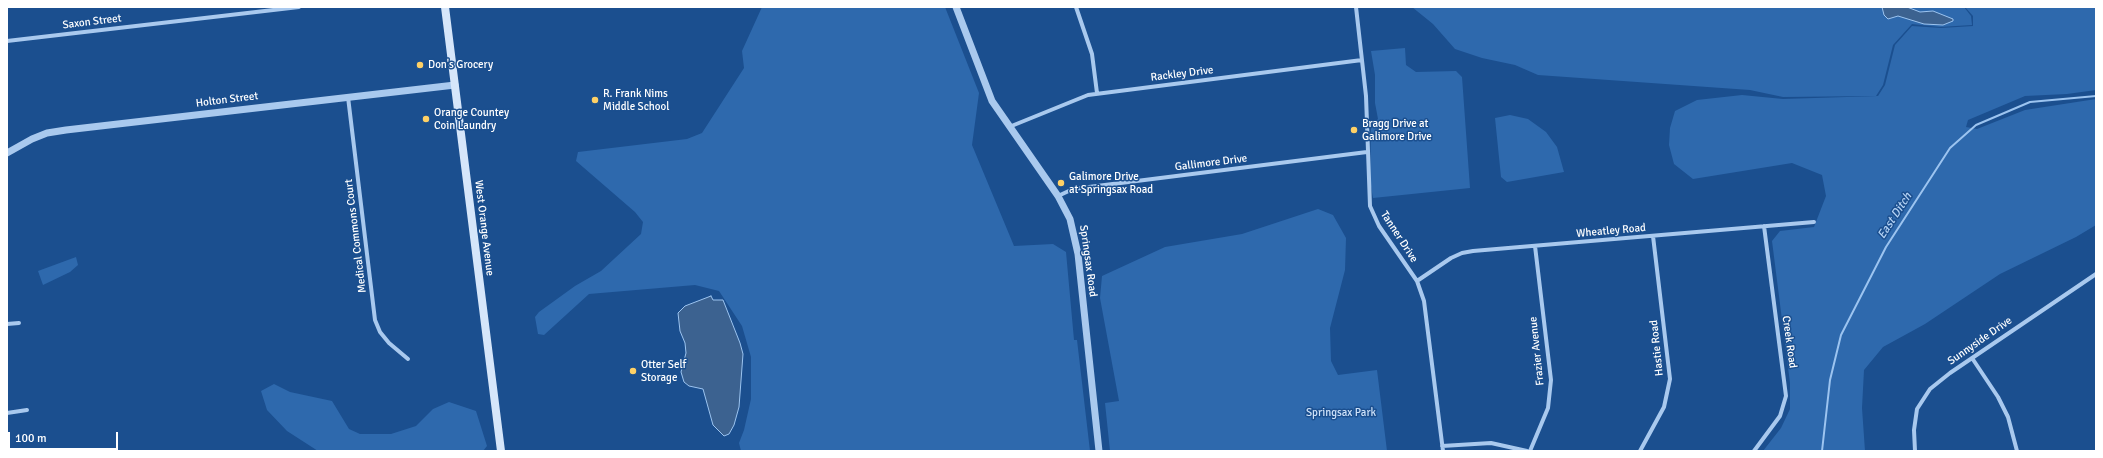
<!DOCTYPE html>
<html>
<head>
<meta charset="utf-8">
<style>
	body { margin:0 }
	#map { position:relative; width:2103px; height:458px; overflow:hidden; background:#1b4f8f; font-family:Signika,sans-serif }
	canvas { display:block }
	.frame { position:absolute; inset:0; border:8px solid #fff; pointer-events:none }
	.scale { position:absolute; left:8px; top:432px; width:110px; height:18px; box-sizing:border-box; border:2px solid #fff; border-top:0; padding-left:5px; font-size:12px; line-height:14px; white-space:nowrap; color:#fff; -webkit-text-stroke:3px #1b4f8f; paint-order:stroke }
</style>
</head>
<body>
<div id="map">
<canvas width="2103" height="458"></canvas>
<div class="frame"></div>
<div class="scale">100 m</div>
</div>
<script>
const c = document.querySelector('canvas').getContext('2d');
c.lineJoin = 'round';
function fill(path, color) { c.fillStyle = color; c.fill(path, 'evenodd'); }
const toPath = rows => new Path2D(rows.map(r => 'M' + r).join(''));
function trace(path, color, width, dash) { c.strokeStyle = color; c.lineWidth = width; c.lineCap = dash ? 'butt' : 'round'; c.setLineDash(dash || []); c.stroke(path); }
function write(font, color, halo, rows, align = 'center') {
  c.font = font + ' Signika,sans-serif'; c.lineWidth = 3; c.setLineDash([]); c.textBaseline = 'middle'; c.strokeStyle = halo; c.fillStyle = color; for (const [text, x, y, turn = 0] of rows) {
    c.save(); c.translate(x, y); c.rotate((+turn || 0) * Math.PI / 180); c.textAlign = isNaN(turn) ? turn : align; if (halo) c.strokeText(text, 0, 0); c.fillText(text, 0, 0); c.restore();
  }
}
const green = toPath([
	[762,7,945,7,979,93,972,145,1014,246,1053,244,1066,252,1074,340,1077,340,1090,451,741,451,739,443,744,430,751,399,751,357,742,326,719,291,695,285,589,294,544,335,538,334,535,317,539,312,575,286,601,271,641,234,643,222,635,212,576,161,578,152,687,139,702,133,744,68,742,51],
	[1412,7,1964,7,1971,16,1972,25,1940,27,1912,24,1893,45,1883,85,1876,96,1783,97,1750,90,1538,75,1515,65,1482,58,1455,49,1433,24],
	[1965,7,2096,7,2096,90,2067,94,2025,96,1968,120,1966,127,1977,129,2025,110,2096,99,2096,225,2076,237,2000,274,1925,324,1883,347,1864,370,1862,408,1865,451,1763,451,1781,428,1790,409,1790,383,1772,241,1780,231,1814,227,1826,196,1822,175,1792,163,1693,179,1674,164,1669,145,1670,128,1675,111,1697,100,1742,95,1783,99,1878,96,1885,85,1895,45,1912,26,1941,28,1973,26,1973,16],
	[1405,48,1406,65,1416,72,1456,71,1462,77,1470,188,1373,198,1370,181,1371,126,1378,119,1375,103,1375,75,1371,51],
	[1510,115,1528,119,1546,132,1557,147,1564,172,1507,182,1501,177,1495,118],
	[1318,209,1333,215,1346,238,1345,270,1330,328,1331,361,1338,375,1377,370,1387,451,1110,451,1105,403,1119,401,1100,298,1102,276,1165,247,1242,234],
	[76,257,78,265,70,272,43,285,38,271],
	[274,384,290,392,332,401,349,429,360,434,391,434,416,426,433,409,449,402,476,411,487,446,483,451,318,451,287,431,267,410,261,391]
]);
const water = toPath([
	[1882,7,1907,7,1920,12,1933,11,1953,19,1953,21,1943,25,1924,24,1898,16,1888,19,1884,15,1882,7],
	[711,296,713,300,723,300,740,343,743,354,739,407,734,425,729,434,724,436,713,425,703,389,689,386,684,382,681,372,686,353,685,343,680,331,678,313,685,306,711,296]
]);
const stream = toPath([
	[1822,451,1830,380,1841,335,1886,247,1950,148,1976,125,2030,102,2096,96]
]);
const minor = toPath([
	[1076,7,1092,54,1097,93],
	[1356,7,1366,96,1370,206,1379,226,1417,281,1424,301,1443,451],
	[7,41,299,7],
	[348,97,375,320,380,332,389,343,408,359],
	[1009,127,1088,95,1362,60],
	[1058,196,1073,189,1367,152],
	[1417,281,1451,258,1462,253,1473,251,1814,222],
	[7,324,19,323],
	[1972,358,1998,397,2008,417,2017,451],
	[7,413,27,410],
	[1442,446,1491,443,1527,451],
	[1530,451,1548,408,1551,380,1535,246],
	[1640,451,1664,407,1670,379,1653,236],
	[1754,451,1780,416,1786,396,1764,226],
	[1915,451,1914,430,1917,409,1930,389,1950,373,2096,274]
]);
const tertiary = toPath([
	[956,7,992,101,1058,196,1070,219,1078,254,1099,451],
	[7,153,32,139,47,133,66,130,455,85]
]);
const secondary = toPath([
	[445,7,501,451]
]);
const markers = [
	[420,65,4,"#ffd166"],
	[595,100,4,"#ffd166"],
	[426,119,4,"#ffd166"],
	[1354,130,4,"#ffd166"],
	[1061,183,4,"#ffd166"],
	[633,371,4,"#ffd166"]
];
const streetNames = [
	["Saxon Street",92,22,-7],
	["Rackley Drive",1182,74,-7],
	["Holton Street",227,100,-7],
	["Gallimore Drive",1211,163,-7],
	["West Orange Avenue",484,228,83],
	["Wheatley Road",1611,231,-5],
	["Medical Commons Court",356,236,-97],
	["Tanner Drive",1399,237,57],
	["Springsax Road",1088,261,82],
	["Sunnyside Drive",1980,341,-35],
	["Creek Road",1789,342,82],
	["Hastie Road",1657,348,-96],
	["Frazier Avenue",1537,351,-96]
];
const poiNames = [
	["Don's Grocery",428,65],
	["R. Frank Nims",603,94],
	["Middle School",603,107],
	["Orange Countey",434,113],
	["Coin Laundry",434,126],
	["Bragg Drive at",1362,124],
	["Galimore Drive",1362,137],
	["Galimore Drive",1069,177],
	["at Springsax Road",1069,190],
	["Otter Self",641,365],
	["Storage",641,378]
];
const parkNames = [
	["Springsax Park",1341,413]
];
const waterNames = [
	["East Ditch",1895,216,-57]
];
fill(green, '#2e69ad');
fill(water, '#3c6290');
trace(water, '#9cc4f0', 1);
trace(stream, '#9cc4f0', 2);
trace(minor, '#a9c9ee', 4);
trace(tertiary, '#a9c9ee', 7);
trace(secondary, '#d6e6fa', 8);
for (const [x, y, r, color] of markers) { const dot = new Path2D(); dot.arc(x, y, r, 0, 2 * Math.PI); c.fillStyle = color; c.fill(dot); trace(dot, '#1b4f8f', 1.5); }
write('11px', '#fff', '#1b4f8f', streetNames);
write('11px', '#fff', '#1b4f8f', poiNames, 'left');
write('11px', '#cfe3fa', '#1b4f8f', parkNames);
write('italic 12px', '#b5d3f5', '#1b4f8f', waterNames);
</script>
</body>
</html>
